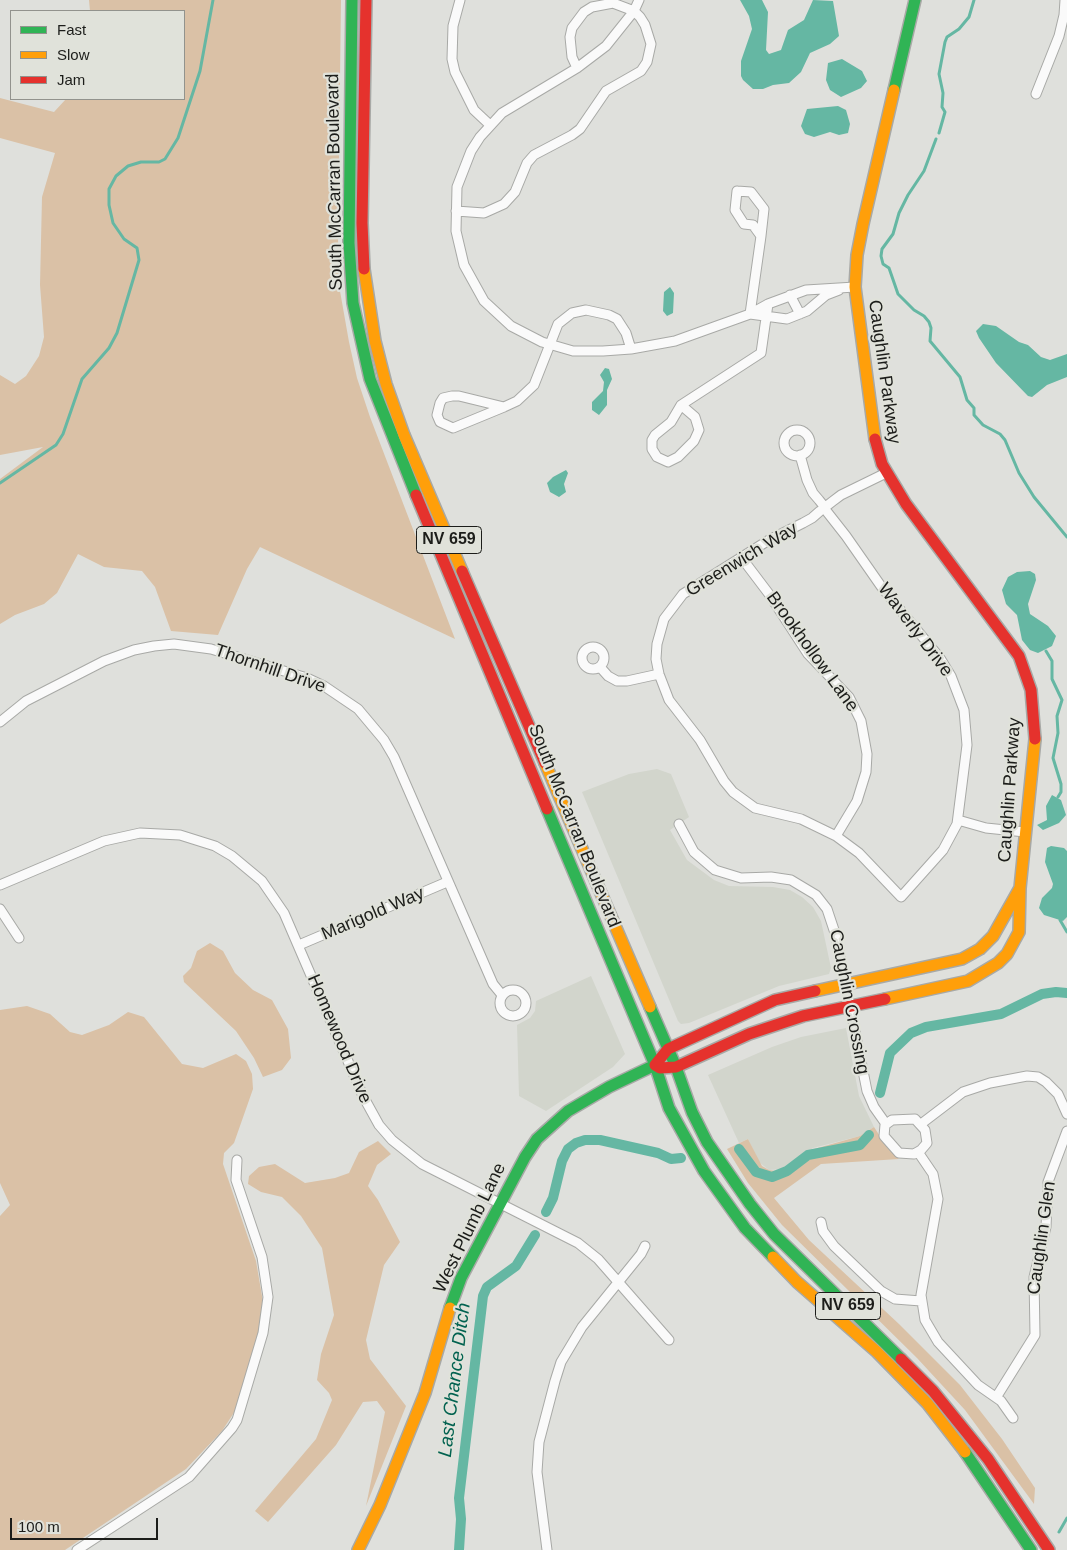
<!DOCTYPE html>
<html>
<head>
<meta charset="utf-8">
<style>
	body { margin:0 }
	#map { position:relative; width:1067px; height:1550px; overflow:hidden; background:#dfe0dc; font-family:Arial,sans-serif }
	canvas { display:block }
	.legend { position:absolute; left:10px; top:10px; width:175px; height:90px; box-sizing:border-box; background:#e0e2da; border:1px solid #92938d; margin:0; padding:6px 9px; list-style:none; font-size:15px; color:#1c1d1a }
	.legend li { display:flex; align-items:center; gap:10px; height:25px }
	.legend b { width:25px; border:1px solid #92938d }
	.scale { position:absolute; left:10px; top:1518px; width:148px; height:22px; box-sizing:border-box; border:2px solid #1c1d1a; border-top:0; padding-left:6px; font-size:15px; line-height:18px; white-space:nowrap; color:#1c1d1a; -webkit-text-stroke:4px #e0e2da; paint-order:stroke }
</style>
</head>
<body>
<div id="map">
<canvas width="1067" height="1550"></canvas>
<ul class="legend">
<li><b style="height:6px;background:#30b455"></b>Fast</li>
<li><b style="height:6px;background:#ff9f0a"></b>Slow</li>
<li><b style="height:6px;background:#e5322d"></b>Jam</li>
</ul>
<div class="scale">100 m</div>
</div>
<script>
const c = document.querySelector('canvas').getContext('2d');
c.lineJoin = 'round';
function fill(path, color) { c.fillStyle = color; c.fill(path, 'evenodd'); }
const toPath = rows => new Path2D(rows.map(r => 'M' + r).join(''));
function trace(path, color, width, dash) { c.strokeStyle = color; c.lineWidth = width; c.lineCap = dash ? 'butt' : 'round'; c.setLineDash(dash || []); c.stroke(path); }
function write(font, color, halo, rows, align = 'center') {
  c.font = font + ' Arial,sans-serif'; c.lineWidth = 4.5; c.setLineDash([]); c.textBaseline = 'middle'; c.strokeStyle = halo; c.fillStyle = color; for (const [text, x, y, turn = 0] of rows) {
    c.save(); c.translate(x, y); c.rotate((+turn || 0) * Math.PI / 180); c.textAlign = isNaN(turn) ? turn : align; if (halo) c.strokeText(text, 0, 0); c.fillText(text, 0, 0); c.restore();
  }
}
const built = toPath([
	[657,769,671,774,689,817,670,830,687,860,714,880,729,886,773,887,790,890,802,897,813,907,821,921,831,968,829,974,779,986,689,1023,681,1024,678,1021,582,792,629,774],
	[591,976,625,1054,613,1067,546,1111,519,1096,517,1025,530,1018,535,1011,536,1001],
	[846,1028,859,1096,874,1127,860,1136,813,1148,783,1169,769,1170,759,1162,748,1139,739,1143,708,1075,772,1047,801,1037]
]);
const green = toPath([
	[89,0,341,0,338,239,340,291,349,342,357,378,370,417,455,639,260,547,247,569,218,635,171,631,155,587,142,571,104,567,78,554,57,593,44,604,15,615,0,624,0,479,43,447,0,455,0,375,15,384,26,376,39,356,44,337,40,285,42,197,55,153,0,138,0,98,54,112,66,99,184,99,184,11,90,11],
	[210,943,223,951,235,973,253,990,272,1000,288,1029,291,1058,282,1070,263,1077,254,1058,236,1031,184,982,183,976,191,968,197,951],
	[27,1006,50,1014,70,1032,82,1035,109,1025,128,1012,144,1017,182,1064,203,1068,236,1054,246,1061,252,1074,253,1089,234,1143,224,1153,223,1164,256,1261,263,1302,261,1326,235,1411,222,1431,186,1469,65,1550,0,1550,0,1216,10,1205,0,1183,0,1010],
	[874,1127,887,1147,899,1159,821,1164,774,1198,809,1240,899,1324,960,1385,1002,1439,1035,1488,1034,1504,965,1410,917,1358,782,1225,748,1183,727,1149,748,1139,762,1166,769,1170,776,1171,788,1166,807,1151,860,1136],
	[378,1141,391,1154,377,1165,368,1186,378,1200,400,1242,384,1265,366,1340,370,1359,406,1406,366,1506,385,1412,377,1401,363,1402,336,1445,268,1522,255,1511,316,1439,332,1400,329,1393,317,1380,321,1354,334,1315,322,1248,301,1216,282,1197,261,1192,248,1184,249,1176,259,1167,275,1164,305,1183,335,1178,349,1173,359,1152]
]);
const water = toPath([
	[740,0,762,0,768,12,766,50,769,54,781,50,788,30,804,20,813,0,833,1,839,36,830,44,810,53,801,72,789,83,773,85,763,89,753,89,743,80,741,76,741,61,752,29,749,16],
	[842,59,862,71,867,81,861,88,841,97,830,90,826,80,828,63],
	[838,106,846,110,850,124,848,133,839,135,830,132,814,137,805,134,801,126,807,109],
	[670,287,674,293,673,313,667,316,663,311,664,292],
	[983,324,996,326,1019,342,1028,345,1041,357,1050,360,1067,354,1067,377,1047,385,1032,397,1028,396,996,363,979,338,976,331],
	[605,368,609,369,612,379,607,390,607,405,599,415,592,410,592,402,603,391,604,382,600,375],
	[566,470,568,473,564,484,566,492,559,497,550,492,547,483,553,477],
	[1030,571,1035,574,1036,580,1028,604,1030,614,1048,626,1056,636,1052,646,1038,653,1030,650,1022,640,1017,615,1006,604,1002,590,1008,577,1017,572],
	[1052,795,1061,800,1066,815,1059,823,1043,830,1037,825,1047,820,1046,806],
	[1051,846,1064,848,1067,851,1067,917,1063,921,1044,915,1039,908,1042,898,1052,888,1053,884,1045,862,1047,848]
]);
const stream = toPath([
	[939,133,945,112,942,107,943,93,939,74,945,42,947,37,959,29,969,17,974,0],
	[936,139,924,171,908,195,899,213,893,234,882,249,881,256,883,264,889,268,898,294,914,310,924,316,929,322,931,328,930,341,960,377,967,400,974,408,974,415,983,425,1000,434,1005,440,1019,473,1034,497,1067,537],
	[0,483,56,445,63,434,82,379,109,348,117,333,139,260,137,248,124,239,113,223,109,205,109,189,116,176,128,166,141,162,159,162,165,159,178,138,200,71,213,0],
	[1046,651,1052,661,1052,679,1062,700,1057,716,1058,733,1053,758,1061,784,1061,792,1058,797],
	[1060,920,1067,932],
	[1059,1532,1067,1518]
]);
const canal = toPath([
	[880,1093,890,1053,911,1033,926,1027,1001,1014,1042,994,1056,992,1067,993],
	[739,1149,756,1172,772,1177,787,1171,808,1155,860,1145,869,1135],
	[546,1212,553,1198,562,1161,568,1149,576,1143,585,1140,600,1140,658,1153,671,1159,681,1158],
	[459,1550,461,1519,459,1498,483,1296,487,1287,516,1266,535,1235]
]);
const street = toPath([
	[460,0,453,26,452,59,455,72,474,110,490,125],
	[639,0,634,11,606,46,577,68,502,113,480,137,471,151,457,187,456,231,464,265,484,301,511,326,542,342,573,351,603,351,631,349,675,341,750,314,768,304,806,290,855,287],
	[1036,94,1059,36,1064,15,1065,0],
	[737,191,751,192,764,209,761,236,753,225,744,224,735,210,737,191],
	[456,211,484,213,504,204,515,192,527,163,534,155,572,135,580,129,606,91,641,71,647,62,651,44,645,25,640,17,634,11,613,3,592,7,584,12,572,28,570,37,572,57,577,68],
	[790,295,800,314],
	[750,314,787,319,807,311,826,295,839,290],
	[750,314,761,236],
	[452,396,459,396,504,407,453,428,440,422,437,415,440,403,443,398,452,396],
	[681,405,695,417,699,430,694,441,678,457,668,462,657,457,652,449,652,440,655,435,671,422,681,405],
	[681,405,761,353,768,304],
	[504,407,517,401,534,385,558,324,572,313,586,310,609,315,617,319,626,333,631,349],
	'784 443a13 13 0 1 1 26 0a13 13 0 1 1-26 0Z',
	[800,455,807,480,813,493,819,500,823,505,824,508,846,536,883,589,940,658,951,676,964,710,967,745,957,824,943,850,901,897,859,853,836,836,801,819,755,808,733,792,724,781,700,740,669,700,659,674,656,659,657,644,664,619,683,594,769,540,803,523,812,518,820,511,824,508,833,501,841,495,886,473],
	[741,557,769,594,808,654,849,697,861,721,867,754,866,772,857,801,836,836],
	'582 658a11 11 0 1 1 22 0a11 11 0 1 1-22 0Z',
	[600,667,608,676,617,681,627,681,659,674],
	[0,722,26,701,104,661,134,650,154,646,174,644,211,649,307,678,324,686,358,709,384,740,394,757,493,984,502,995],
	[958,820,986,828,1025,832],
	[679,824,694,852,715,870,741,878,771,877,791,880,816,895,827,909,836,936,867,1091,874,1107,886,1124],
	[0,885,104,841,140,833,180,835,215,846,232,856,262,881,284,913,363,1096,379,1125,392,1140,422,1164,578,1243,598,1259,669,1340],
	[0,909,19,938],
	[299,945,447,882],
	'500 1003a13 13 0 1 1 26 0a13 13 0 1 1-26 0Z',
	[915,1119,925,1130,927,1143,921,1150,914,1154,899,1153,884,1136,885,1125,892,1120,915,1119],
	[921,1124,963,1092,990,1083,1027,1076,1038,1077,1046,1082,1058,1094,1067,1114],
	[918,1152,933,1174,938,1199,921,1295,925,1320,938,1342,978,1385,1001,1401,1013,1418],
	[821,1222,823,1231,834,1246,881,1291,895,1299,921,1301],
	[997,1396,1035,1335,1034,1277,1046,1227,1048,1182,1067,1131],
	[77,1550,189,1477,232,1428,237,1420,263,1333,268,1297,262,1257,236,1180,237,1160],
	[547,1550,537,1472,539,1442,555,1381,561,1362,582,1327,641,1254,645,1246]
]);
const fast = toPath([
	[352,0,349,243,353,303,370,379,416,495],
	[894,90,915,0],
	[547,809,655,1065,669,1108,704,1171,745,1228,773,1257],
	[650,1007,676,1067,692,1112,707,1142,750,1204,774,1234,901,1359],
	[450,1308,461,1278,525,1157,537,1139,568,1111,609,1087,655,1065],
	[965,1452,1031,1550]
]);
const slow = toPath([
	[364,269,375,341,386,384,404,435,462,571],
	[875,439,855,287,857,255,863,224,894,90],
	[545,763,650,1007],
	[815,991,962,959,980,949,993,936,1020,888],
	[885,999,968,981,998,963,1007,954,1019,932,1020,888,1035,739],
	[773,1257,797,1282,877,1352,927,1403,965,1452],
	[358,1550,380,1505,425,1393,450,1308]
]);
const jam = toPath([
	[364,269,362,223,366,0],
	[875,439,882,464,906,504,1019,656,1031,690,1035,739],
	[416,495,547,809],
	[462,571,545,763],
	[655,1065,660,1068,676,1067,749,1034,803,1016,885,999],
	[655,1065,668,1049,775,1000,815,991],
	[901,1359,933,1391,988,1459,1049,1550]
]);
const shields = [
	[449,540,65],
	[848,1306,65]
];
const shieldNames = [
	["NV 659",449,540],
	["NV 659",848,1306]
];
const streetNames = [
	["South McCarran Boulevard",335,182,-91],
	["Caughlin Parkway",884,372,82],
	["Greenwich Way",742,560,-31],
	["Waverly Drive",915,630,53],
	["Brookhollow Lane",812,652,54],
	["Thornhill Drive",270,669,19],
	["Caughlin Parkway",1010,790,-86],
	["South McCarran Boulevard",574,826,68],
	["Marigold Way",373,914,-23],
	["Caughlin Crossing",849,1002,79],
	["Homewood Drive",339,1039,67],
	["West Plumb Lane",470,1228,-64],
	["Caughlin Glen",1042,1238,-82]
];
const waterNames = [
	["Last Chance Ditch",455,1380,-83]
];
fill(built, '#d2d5cc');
fill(green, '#dac1a6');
fill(water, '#65b7a3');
trace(stream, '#65b7a3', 3);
trace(canal, '#65b7a3', 10);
trace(street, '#a8a9a6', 11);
trace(fast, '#a8a9a6', 14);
trace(slow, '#a8a9a6', 14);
trace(jam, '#a8a9a6', 14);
trace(street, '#fafafa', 9);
trace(fast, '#30b455', 11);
trace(slow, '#ff9f0a', 11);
trace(jam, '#e5322d', 11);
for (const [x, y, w] of shields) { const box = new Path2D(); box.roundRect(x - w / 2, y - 13.5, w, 27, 4); c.fillStyle = '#e0e2da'; c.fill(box); trace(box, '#1c1d1a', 1); }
write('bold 16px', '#1c1d1a', null, shieldNames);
write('18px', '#1c1d1a', '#e0e2da', streetNames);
write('italic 19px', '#026250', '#e0e2da', waterNames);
</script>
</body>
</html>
